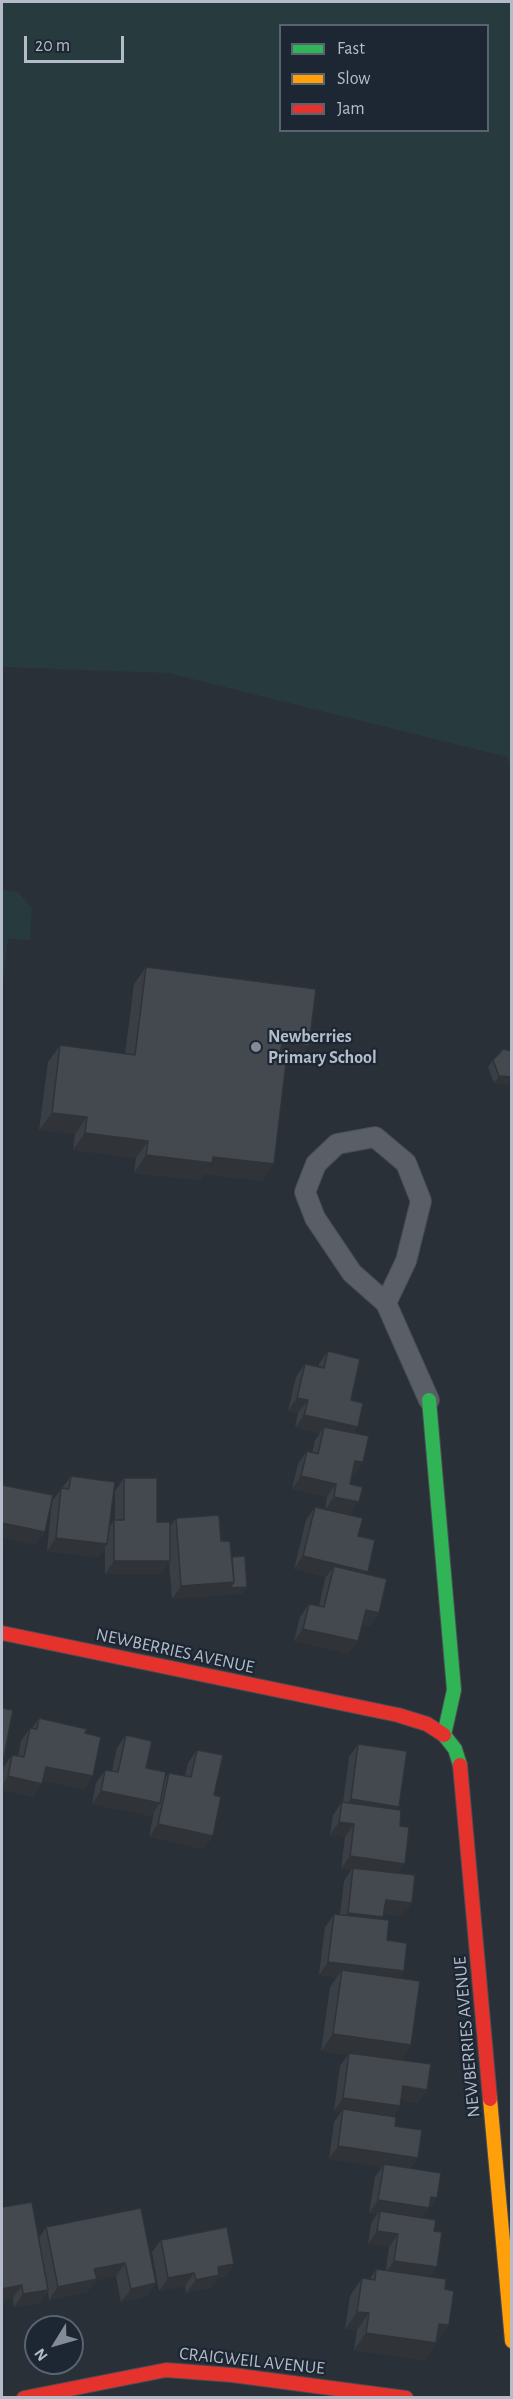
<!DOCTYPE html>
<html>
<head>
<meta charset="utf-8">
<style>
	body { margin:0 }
	#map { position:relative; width:513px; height:2399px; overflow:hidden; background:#2a3038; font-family:"Alegreya Sans",sans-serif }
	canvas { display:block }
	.frame { position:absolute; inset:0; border:3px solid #b4bcc9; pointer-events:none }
	.legend { position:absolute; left:279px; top:24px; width:210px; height:108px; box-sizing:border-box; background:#1d2633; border:2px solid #59626f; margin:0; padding:8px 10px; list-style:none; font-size:18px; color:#b4bcc9 }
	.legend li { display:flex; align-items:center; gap:12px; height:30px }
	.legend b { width:30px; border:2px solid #59626f }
	.north { position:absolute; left:24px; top:2315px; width:60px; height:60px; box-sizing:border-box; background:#1d2633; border:2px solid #59626f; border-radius:50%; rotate:233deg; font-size:16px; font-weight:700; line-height:24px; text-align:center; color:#b4bcc9 }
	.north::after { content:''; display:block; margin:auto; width:21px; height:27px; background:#848b96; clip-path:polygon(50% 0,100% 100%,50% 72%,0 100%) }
	.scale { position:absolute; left:24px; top:36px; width:100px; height:27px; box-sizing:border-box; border:3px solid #b4bcc9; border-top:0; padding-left:8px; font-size:18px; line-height:21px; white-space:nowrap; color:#b4bcc9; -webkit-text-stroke:4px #1d2633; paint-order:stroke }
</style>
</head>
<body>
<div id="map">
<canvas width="513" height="2399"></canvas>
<div class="frame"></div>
<ul class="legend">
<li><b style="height:8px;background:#30b455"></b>Fast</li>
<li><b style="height:8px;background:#ff9f0a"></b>Slow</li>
<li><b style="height:8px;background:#e5322d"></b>Jam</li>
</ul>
<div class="north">N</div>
<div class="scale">20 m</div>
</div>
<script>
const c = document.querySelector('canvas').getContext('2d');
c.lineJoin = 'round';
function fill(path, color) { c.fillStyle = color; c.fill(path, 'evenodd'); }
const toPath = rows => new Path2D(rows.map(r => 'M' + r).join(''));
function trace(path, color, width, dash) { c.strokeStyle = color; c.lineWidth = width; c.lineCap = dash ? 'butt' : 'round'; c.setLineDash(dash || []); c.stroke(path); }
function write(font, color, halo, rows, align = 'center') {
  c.font = font + ' "Alegreya Sans",sans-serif'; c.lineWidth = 4.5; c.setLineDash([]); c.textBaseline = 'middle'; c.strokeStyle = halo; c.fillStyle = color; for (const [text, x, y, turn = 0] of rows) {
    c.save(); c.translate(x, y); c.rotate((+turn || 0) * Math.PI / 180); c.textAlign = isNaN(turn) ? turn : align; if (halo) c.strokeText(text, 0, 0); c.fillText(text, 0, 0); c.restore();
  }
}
const green = toPath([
	[2,2,511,2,511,770,507,757,168,673,2,667],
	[280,26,488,26,488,130,280,130],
	[2,890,18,892,32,908,30,940,8,939,2,989]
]);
const lane = toPath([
	[386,1303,352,1273,315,1218,305,1192,316,1164,337,1144,375,1137,406,1163,421,1201,406,1261,386,1303,429,1400]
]);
const fast = toPath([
	[429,1400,454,1690,444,1735,455,1749,460,1765]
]);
const slow = toPath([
	[490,2099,512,2341]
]);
const jam = toPath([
	[2,1633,398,1715,427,1724,444,1735],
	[460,1765,490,2099],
	[24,2398,166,2370,232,2375,406,2398]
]);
const wall = toPath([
	[146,967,297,1063,280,1061,274,1164,262,1181,204,1174,200,1180,134,1173,136,1158,73,1150,75,1134,39,1130,48,1062,60,1045,125,1054,134,984],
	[493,1060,509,1085,494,1083,488,1067],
	[328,1351,351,1400,354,1433,363,1462,354,1475,352,1475,350,1484,350,1515,358,1536,366,1574,379,1613,370,1626,362,1624,349,1654,294,1641,300,1617,309,1604,319,1606,325,1579,326,1577,294,1569,306,1520,315,1507,325,1510,327,1497,292,1489,298,1464,307,1451,312,1453,315,1440,320,1433,295,1428,298,1413,288,1411,296,1377,305,1364,319,1367,319,1364],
	[512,1400,512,1419,511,1419,510,1402],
	[71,1476,110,1526,114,1520,115,1520,115,1491,124,1478,157,1522,170,1527,176,1518,221,1541,232,1557,247,1587,242,1594,172,1599,169,1562,161,1574,105,1574,105,1548,98,1557,47,1551,52,1501],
	[39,1718,85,1733,93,1776,84,1789,43,1781,33,1797,2,1790,2,1777,3,1768,12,1755,18,1756,21,1741,30,1728,32,1728],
	[126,1735,146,1768,165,1778,169,1773,185,1776,188,1763,197,1750,214,1795,213,1836,203,1849,149,1837,154,1812,151,1816,92,1804,96,1783,105,1770,112,1771,117,1748],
	[358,1744,397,1810,400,1826,398,1873,403,1916,384,1914,382,1920,387,1940,399,1978,411,2045,401,2060,427,2090,418,2103,401,2100,400,2106,393,2117,395,2126,418,2158,410,2169,437,2198,422,2218,430,2277,445,2289,449,2325,424,2360,354,2350,357,2330,345,2329,350,2296,362,2278,369,2280,376,2269,386,2270,389,2247,368,2244,371,2224,377,2214,369,2213,375,2177,382,2167,329,2159,334,2122,341,2112,334,2111,340,2066,348,2055,321,2051,330,1987,337,1977,319,1975,325,1927,334,1914,340,1915,344,1881,351,1870,341,1869,345,1837,330,1835,333,1815,342,1802,343,1802,349,1757],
	[2,2207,39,2238,46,2227,141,2208,156,2283,147,2296,121,2302,116,2276,96,2280,87,2292,49,2300,48,2291,39,2303,14,2307,13,2298,2,2300],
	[161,2240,234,2264,225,2277,217,2278,210,2288,186,2293,185,2286,159,2291,152,2252]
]);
const shadedWall = toPath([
	[282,1043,309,1046,297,1063,270,1060],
	[499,1076,512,1077,512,1081,509,1085,494,1083],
	[52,1113,87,1117,75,1134,39,1130],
	[85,1133,148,1141,136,1158,73,1150],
	[146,1155,213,1157,274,1164,262,1181,204,1174,200,1180,134,1173],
	[297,1398,308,1400,298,1413,288,1411],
	[304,1415,358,1427,349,1440,324,1427,320,1433,295,1428],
	[355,1461,363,1462,354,1475,346,1474],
	[301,1476,336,1484,327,1497,292,1489],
	[334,1497,359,1502,350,1515,325,1510],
	[2,1523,45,1532,36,1545,2,1538],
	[56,1538,107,1544,98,1557,47,1551],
	[303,1556,368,1572,359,1585,334,1566,326,1577,294,1569],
	[114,1561,170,1561,161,1574,105,1574],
	[234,1582,247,1587,242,1594,172,1599,181,1586],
	[366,1610,379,1613,370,1626,357,1623],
	[303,1629,358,1641,349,1654,294,1641],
	[46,1767,93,1776,84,1789,37,1780],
	[8,1776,42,1784,33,1797,2,1790,2,1786],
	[101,1791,160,1803,151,1816,92,1804],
	[351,1799,399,1807,390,1820,341,1812],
	[339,1822,354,1824,345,1837,330,1835],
	[158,1824,213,1836,203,1849,149,1837],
	[350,1856,405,1864,395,1877,353,1868,351,1870,341,1869],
	[386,1900,412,1903,403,1916,376,1913],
	[348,1913,383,1917,374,1930,339,1926],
	[328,1962,404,1971,395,1984,342,1970,337,1977,319,1975],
	[333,2034,411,2045,399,2063,349,2053,348,2055,321,2051],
	[403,2086,427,2090,418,2103,394,2099],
	[343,2098,400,2106,391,2119,343,2109,341,2112,334,2111],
	[338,2146,418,2158,409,2171,384,2164,382,2167,329,2159],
	[431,2197,437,2198,420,2221,380,2211,377,2214,369,2213,378,2200],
	[377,2231,398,2234,389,2247,368,2244],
	[394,2261,437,2267,428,2280,385,2274],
	[125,2263,116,2276,96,2280,87,2292,49,2300,58,2287,94,2269],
	[234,2264,225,2277,217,2278,210,2288,186,2293,196,2280,218,2267],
	[194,2273,185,2286,159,2291,168,2278],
	[156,2283,147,2296,121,2302,131,2289],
	[22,2285,13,2298,2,2300,2,2289],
	[48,2290,39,2303,14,2307,23,2294],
	[357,2312,369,2313,357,2330,345,2329],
	[439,2324,449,2325,437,2343,427,2341],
	[366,2333,436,2343,424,2360,354,2350]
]);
const building = toPath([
	[146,967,316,989,309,1046,282,1043,279,1063,286,1063,274,1164,213,1157,212,1163,146,1155,148,1141,85,1133,87,1117,52,1113,60,1045,135,1055,146,967],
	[503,1049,512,1051,512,1077,499,1076,493,1060,503,1049],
	[328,1351,360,1359,351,1400,363,1403,358,1427,304,1415,308,1400,297,1398,305,1364,324,1368,328,1351],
	[324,1427,369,1436,363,1462,355,1461,350,1484,363,1487,359,1502,334,1497,336,1484,301,1476,307,1451,318,1454,324,1427],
	[71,1476,115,1482,107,1544,56,1538,61,1488,69,1489,71,1476],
	[124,1478,157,1478,157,1522,170,1522,170,1561,114,1561,114,1520,124,1520,124,1478],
	[2,1485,53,1495,45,1532,2,1523,2,1485],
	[315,1507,363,1518,358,1536,375,1540,368,1572,303,1556,315,1507],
	[219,1515,221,1541,230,1541,234,1582,181,1586,176,1518,219,1515],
	[245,1556,247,1587,230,1588,234,1582,232,1557,245,1556],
	[334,1566,387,1579,379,1613,366,1610,358,1641,303,1629,309,1604,324,1607,334,1566],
	[2,1708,13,1710,2,1767,2,1708],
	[39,1718,87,1729,85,1733,101,1737,93,1776,46,1767,42,1784,8,1776,12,1755,24,1757,30,1728,37,1729,39,1718],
	[126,1735,152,1741,146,1768,166,1772,160,1803,101,1791,105,1770,118,1772,126,1735],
	[358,1744,407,1751,399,1807,351,1799,358,1744],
	[197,1750,223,1755,214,1795,221,1797,213,1836,158,1824,169,1773,191,1777,197,1750],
	[342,1802,401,1810,400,1826,409,1827,405,1864,350,1856,354,1824,339,1822,342,1802],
	[353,1868,415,1875,412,1903,386,1900,383,1917,348,1913,353,1868],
	[334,1914,389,1920,387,1940,407,1943,404,1971,328,1962,334,1914],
	[342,1970,420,1981,411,2045,333,2034,342,1970],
	[349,2053,431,2064,427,2090,403,2086,400,2106,343,2098,349,2053],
	[343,2109,396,2117,395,2126,422,2130,418,2158,338,2146,343,2109],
	[384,2164,441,2173,437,2198,431,2197,429,2208,378,2200,384,2164],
	[32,2202,48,2290,23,2294,22,2285,2,2289,2,2207,32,2202],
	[141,2208,156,2283,131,2289,125,2263,94,2269,97,2279,58,2287,46,2227,141,2208],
	[380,2211,436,2220,434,2231,442,2232,437,2267,394,2261,398,2234,377,2231,380,2211],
	[227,2227,234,2264,218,2267,219,2275,196,2280,194,2273,168,2278,161,2240,227,2227],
	[376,2269,446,2279,445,2289,454,2291,449,2325,439,2324,436,2343,366,2333,369,2313,357,2312,362,2278,375,2280,376,2269]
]);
const markers = [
	[256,1047,6,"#848b96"]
];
const poiNames = [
	["Newberries",268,1037],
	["Primary School",268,1058]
];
const streetNames = [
	["NEWBERRIES AVENUE",175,1651,12],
	["NEWBERRIES AVENUE",467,2037,-95],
	["CRAIGWEIL AVENUE",252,2361,6]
];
fill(green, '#273a3e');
trace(lane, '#484c53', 22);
trace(fast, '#484c53', 16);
trace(slow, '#484c53', 16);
trace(jam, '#484c53', 16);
trace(lane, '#5a5e66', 20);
trace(fast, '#30b455', 14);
trace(slow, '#ff9f0a', 14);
trace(jam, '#e5322d', 14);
fill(wall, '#3a3f45');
fill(shadedWall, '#303338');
fill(building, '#444950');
trace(building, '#303338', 1.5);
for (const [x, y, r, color] of markers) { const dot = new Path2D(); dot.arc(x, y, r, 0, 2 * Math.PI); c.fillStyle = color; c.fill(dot); trace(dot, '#1d2633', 2); }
write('bold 18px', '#b4bcc9', '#1d2633', poiNames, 'left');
write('18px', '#b4bcc9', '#1d2633', streetNames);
</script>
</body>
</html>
